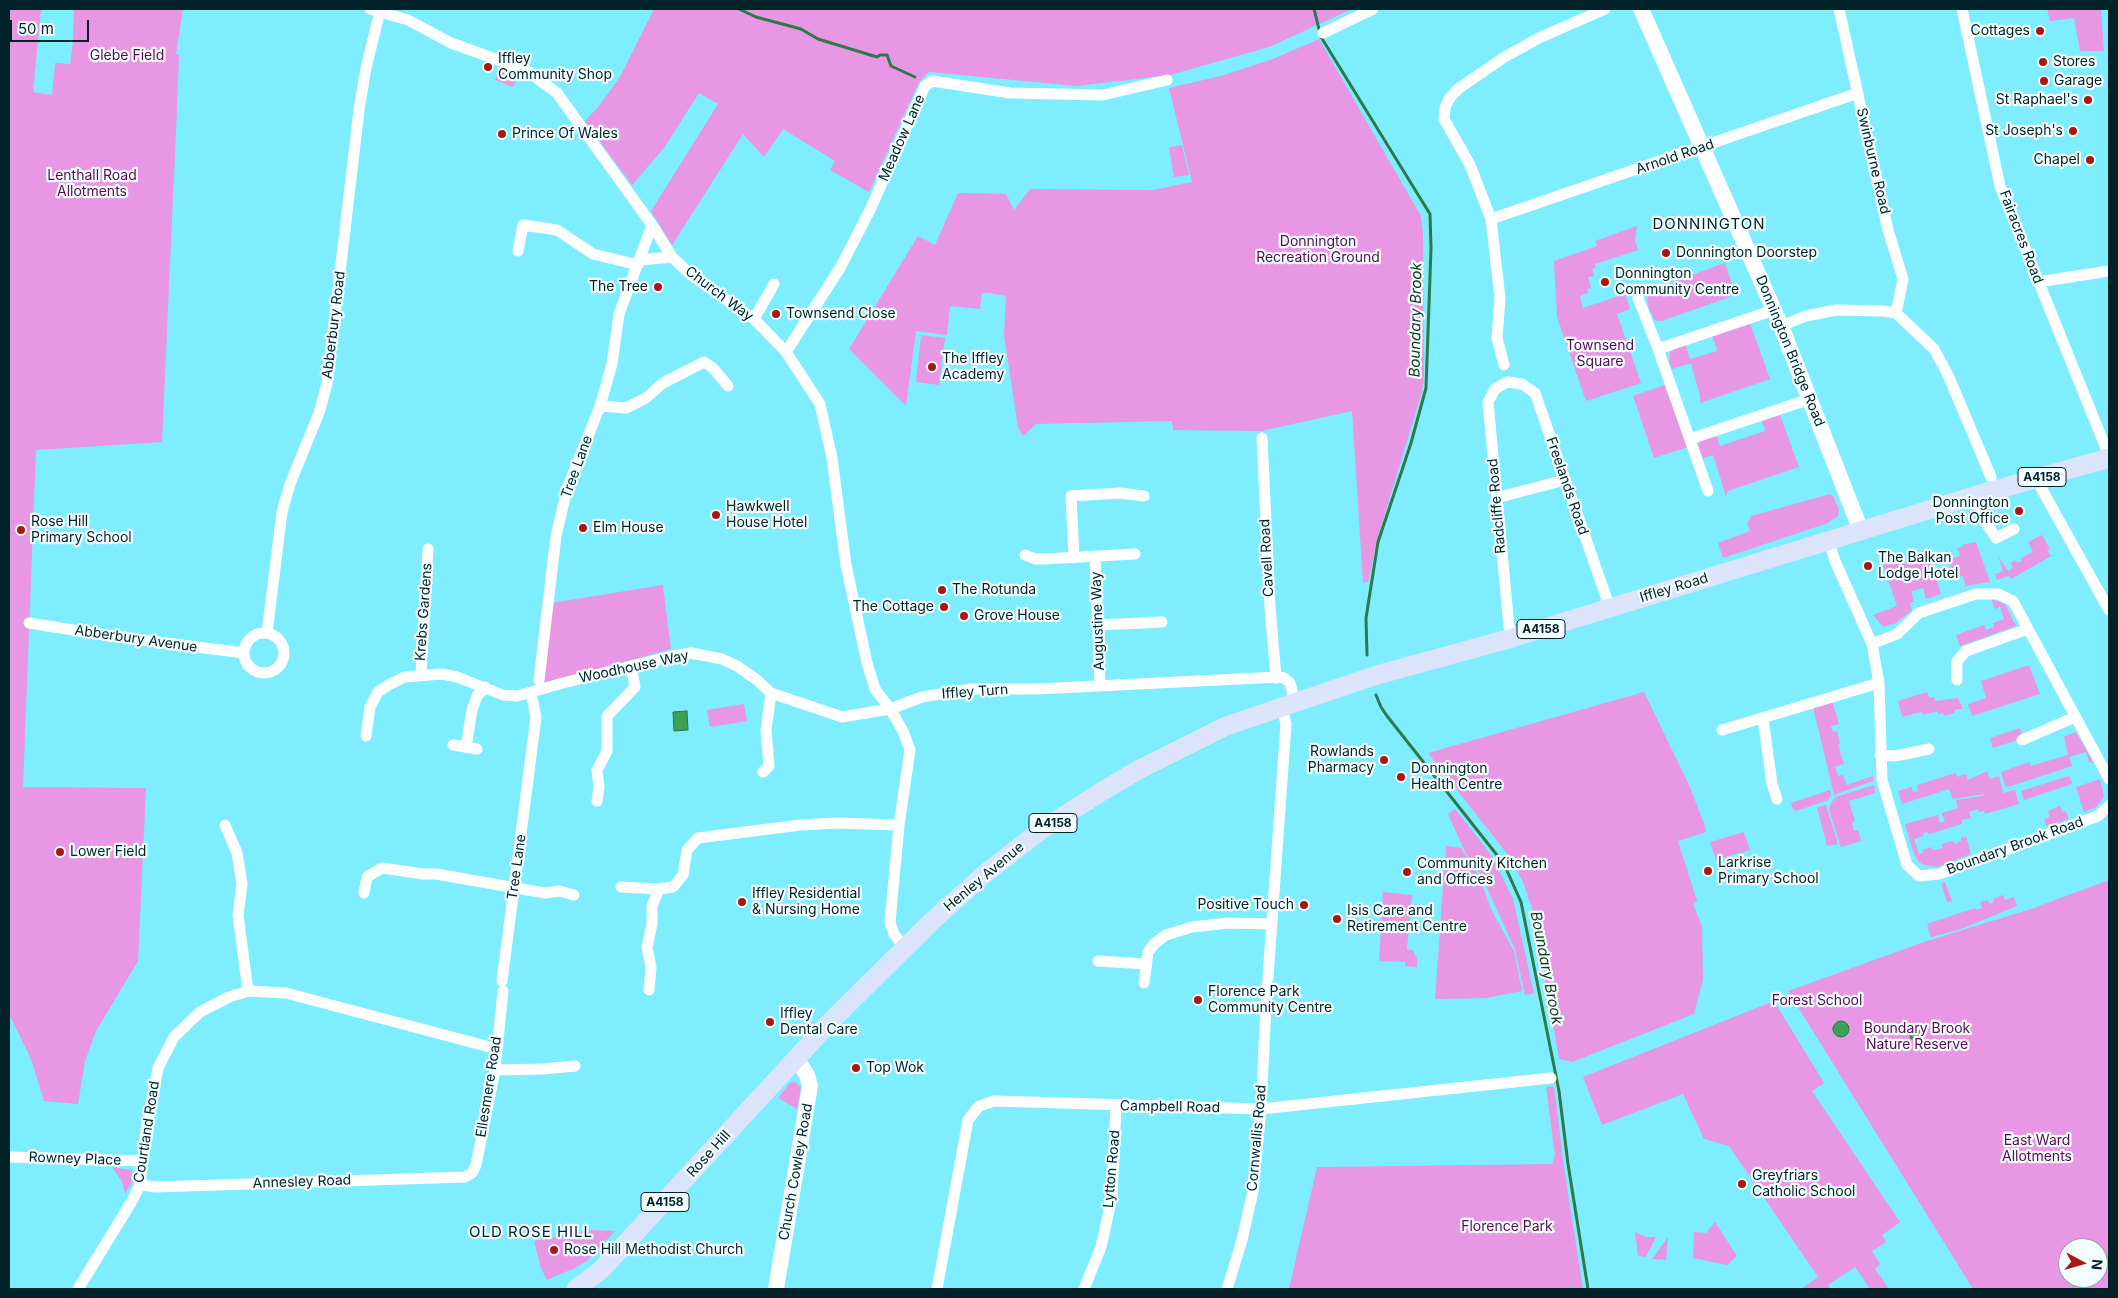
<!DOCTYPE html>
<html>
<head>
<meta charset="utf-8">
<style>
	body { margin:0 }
	#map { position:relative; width:2118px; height:1298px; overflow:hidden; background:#7eedff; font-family:Inter,sans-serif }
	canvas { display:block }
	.frame { position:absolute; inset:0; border:10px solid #002228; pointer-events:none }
	.north { position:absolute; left:2058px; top:1238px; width:50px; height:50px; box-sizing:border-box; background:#f3fdff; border:1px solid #92a5a9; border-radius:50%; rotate:96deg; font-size:14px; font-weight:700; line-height:20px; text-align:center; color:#002228 }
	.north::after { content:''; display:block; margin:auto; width:18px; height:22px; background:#a91712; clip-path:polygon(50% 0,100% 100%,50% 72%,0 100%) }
	.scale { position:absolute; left:10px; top:20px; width:79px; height:22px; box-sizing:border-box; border:2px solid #002228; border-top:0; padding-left:6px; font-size:15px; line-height:18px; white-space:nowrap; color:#002228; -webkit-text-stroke:4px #f3fdff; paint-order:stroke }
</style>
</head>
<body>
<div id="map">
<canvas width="2118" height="1298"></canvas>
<div class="frame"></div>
<div class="north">N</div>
<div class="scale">50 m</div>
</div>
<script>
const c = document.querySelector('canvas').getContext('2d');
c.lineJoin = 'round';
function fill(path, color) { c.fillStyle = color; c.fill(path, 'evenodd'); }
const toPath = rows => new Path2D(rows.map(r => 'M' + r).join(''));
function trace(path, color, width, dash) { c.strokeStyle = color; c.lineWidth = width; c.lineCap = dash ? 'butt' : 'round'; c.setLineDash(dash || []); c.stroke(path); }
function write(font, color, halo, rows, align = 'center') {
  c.font = font + ' Inter,sans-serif'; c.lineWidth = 4.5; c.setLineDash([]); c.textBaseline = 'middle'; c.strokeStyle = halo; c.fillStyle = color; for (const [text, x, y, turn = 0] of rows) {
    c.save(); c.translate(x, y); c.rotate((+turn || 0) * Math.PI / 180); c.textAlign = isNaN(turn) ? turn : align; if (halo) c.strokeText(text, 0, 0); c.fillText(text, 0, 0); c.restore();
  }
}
const green = toPath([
	[9,9,41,9,33,92,52,95,55,63,70,64,73,41,74,9,183,9,176,54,179,55,177,109,162,442,36,450,23,787,146,788,138,961,96,1031,85,1061,78,1104,44,1101,31,1059,9,1014],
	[654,9,1352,9,1269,47,1170,75,1077,86,929,72,919,82,869,192,830,170,835,161,783,129,764,157,743,134,672,245,651,211,718,104,699,93,664,148,632,185,585,121,598,107,620,77],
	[2047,9,2101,9,2104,51,2080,51,2074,18,2050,21],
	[1319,39,1421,216,1423,233,1424,376,1422,392,1377,540,1368,582,1363,583,1352,411,1261,431,1173,430,1172,421,1036,424,1023,436,1018,428,1004,335,1006,296,990,293,982,293,980,309,950,306,947,335,916,331,906,406,849,349,918,236,935,245,958,193,1006,194,1014,210,1030,189,1153,190,1192,182,1169,88,1221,76,1273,59],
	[500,68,518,76,513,87,495,80],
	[1182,145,1189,175,1174,177,1169,147],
	[1637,226,1635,240,1638,250,1595,264,1596,268,1592,269,1594,276,1588,277,1591,288,1587,289,1588,293,1580,296,1583,308,1625,294,1630,309,1617,314,1641,383,1586,401,1557,317,1554,261,1597,246,1595,241],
	[1725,263,1734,290,1730,297,1662,321,1654,320,1648,305,1647,291],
	[1750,323,1770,379,1700,403,1700,396,1691,363,1672,369,1669,361,1670,352,1685,342,1690,359,1717,351,1712,334],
	[921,335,945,338,939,385,916,382],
	[1665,385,1688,447,1654,458,1633,396],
	[1780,415,1799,467,1728,491,1726,496,1713,455,1703,458,1698,446,1700,441,1712,434,1717,437,1720,446,1765,431,1762,421],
	[1830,494,1833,496,1839,509,1838,516,1828,523,1723,558,1718,543,1750,531,1747,524,1751,516],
	[2042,535,2050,549,2047,550,2050,555,2053,555,2011,579,2009,576,1997,580,1995,574,2003,571,1998,556,2008,571,2013,568,2011,563,2015,560,2018,563,2022,561,2021,558,2033,552,2028,542],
	[1976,542,1990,582,1965,586,1963,576,1959,577,1958,574,1953,575,1945,551,1947,550,1951,559,1960,556,1957,548,1963,547,1962,545],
	[1915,549,1917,553,1927,549,1941,594,1926,599,1923,588,1911,591,1914,602,1910,603,1912,610,1896,623,1883,627,1873,615,1897,606,1883,565,1902,557,1904,564,1913,561,1910,551],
	[663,585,671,649,544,684,551,603],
	[1991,599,2005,604,2016,626,1960,646,1956,635,1984,625,1986,630,1994,627,1993,623,2004,619,2000,607,1995,609],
	[2029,665,2040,694,1972,716,1968,704,1986,698,1981,681],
	[1644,692,1690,787,1706,829,1706,832,1678,841,1697,901,1693,904,1702,926,1703,979,1694,1014,1572,1062,1559,1059,1534,914,1523,882,1509,856,1428,753],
	[1927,692,1929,698,1934,697,1935,701,1958,698,1963,709,1956,709,1954,713,1944,716,1943,713,1939,714,1937,711,1923,715,1921,712,1902,717,1898,701],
	[1832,701,1839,724,1831,726,1833,732,1837,731,1840,744,1838,745,1844,764,1835,767,1838,776,1843,775,1847,785,1873,776,1873,781,1834,795,1813,707],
	[744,704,747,721,710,727,707,710],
	[2020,728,2023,738,1993,748,1990,738],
	[2076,732,2094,763,2089,762,2086,752,2069,757,2072,766,2063,769,2008,787,2005,785,2001,772,2029,762,2031,766,2068,755,2064,737],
	[1987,771,1990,779,1999,776,2003,793,2015,790,2019,804,1985,814,1984,811,1979,812,1978,809,1969,812,1971,818,1962,820,1962,824,1929,834,1928,832,1923,833,1924,836,1914,839,1919,854,1923,853,1923,850,1932,847,1933,850,1943,848,1942,844,1953,841,1955,844,1961,841,1961,838,1966,836,1971,854,1937,867,1924,865,1919,862,1914,854,1905,824,1938,815,1940,823,1945,822,1942,813,1958,808,1956,800,1983,796,1985,794,1953,799,1949,789,1902,804,1898,791,1912,787,1913,792,1918,791,1917,785,1956,773,1957,777,1966,774,1968,780],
	[2069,776,2072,784,2024,800,2021,791],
	[2100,779,2104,797,2096,807,2084,812,2076,787],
	[1874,785,1875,793,1849,801,1855,821,1852,823,1854,831,1858,830,1861,841,1841,847,1829,810,1831,803,1836,797],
	[1830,790,1831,795,1828,800,1796,811,1793,809,1791,803],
	[1826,805,1838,844,1827,846,1817,807],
	[2060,806,2062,812,2066,811,2069,819,2046,826,2044,819,2050,817,2048,811],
	[1455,809,1492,856,1513,899,1534,993,1525,995,1515,949,1481,875,1466,854,1448,814],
	[1744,832,1750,850,1716,860,1710,842],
	[1446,846,1461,848,1479,876,1491,909,1514,951,1522,991,1486,998,1435,999],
	[2109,880,2109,1289,1973,1289,1788,991,1924,942,2034,908],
	[2068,1248,2098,1248,2098,1278,2068,1278],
	[1945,882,1952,901,1947,902,1941,883],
	[1383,892,1412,895,1407,949,1413,950,1417,959,1417,967,1405,966,1405,962,1379,961],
	[2003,895,2005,900,2014,897,2017,906,1961,929,1931,937,1927,924,1975,908,1976,910,1982,908,1980,902,1988,900,1990,904,1994,902,1994,898],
	[1774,1001,1824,1083,1812,1091,1900,1222,1882,1235,1886,1242,1872,1251,1880,1264,1875,1269,1889,1289,1870,1289,1855,1267,1828,1285,1830,1289,1801,1289,1818,1277,1729,1146,1704,1139,1683,1094,1602,1125,1583,1077],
	[795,1082,801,1087,797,1109,778,1098,790,1083],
	[1554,1086,1564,1167,1583,1289,1289,1289,1317,1167,1552,1164,1555,1155,1546,1087],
	[112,1167,132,1170,133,1181,125,1194,122,1182],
	[1715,1222,1737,1256,1727,1265,1693,1258,1694,1232,1706,1233],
	[590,1230,615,1231,588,1260,577,1267,547,1280,541,1268,534,1241],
	[1635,1232,1646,1237,1656,1237,1646,1257,1638,1256],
	[1668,1237,1666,1260,1652,1259]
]);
const water = toPath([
	[687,711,688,730,674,731,673,712,687,711],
	'1833 1029a8 8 0 1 1 16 0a8 8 0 1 1-16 0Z',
	[1917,1026,1920,1028,1920,1035,1911,1039,1909,1033,1913,1028,1917,1026]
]);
const stream = toPath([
	[739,9,756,17,801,29,818,39,877,57,880,55,887,55,891,66,915,77],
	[1314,9,1321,37,1430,214,1431,248,1426,388,1411,443,1378,542,1366,618,1367,655],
	[1376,695,1381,707,1387,716,1504,864,1521,902,1559,1091,1568,1164,1588,1289]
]);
const street = toPath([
	[370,9,408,20,451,43,526,70,557,93,652,225,672,257,691,275,754,319,786,352,820,404,832,458,846,565,867,663,875,689,890,709,903,731,910,750,899,825,890,922,894,934,905,948],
	[1839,9,1888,230,1903,279,1896,313],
	[1962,9,2000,186,2109,456],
	[1323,33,1373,9],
	[1491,219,1858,93],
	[518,251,523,225,557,230,593,254,638,265],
	[639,260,672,257],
	[2038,282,2109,271],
	[1638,298,1658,349,1708,491],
	[754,319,774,284],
	[1781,326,1806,316,1836,310,1882,311,1896,313,1934,349,1948,375,1991,477],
	[1658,349,1774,310],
	[786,352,840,268,870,210,925,86,932,81,1010,93,1103,95,1167,80],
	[1504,365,1497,338,1500,298,1491,219,1470,165,1444,119,1445,108,1449,99,1458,89,1503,58,1539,38,1605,9],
	[600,406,626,408,646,398,663,383,704,362,713,368,728,386],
	[1262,438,1270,607,1276,678],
	[1690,439,1810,399],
	[2036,479,2109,610],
	[1974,496,1985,521,1996,538,2014,529],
	[1496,498,1565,480],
	[1829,542,1835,561,1872,644,1879,683,1882,780,1907,865,1919,876,1939,874,2098,816,2109,806],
	[1025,555,1035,559,1043,559,1135,554],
	[1095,557,1100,686],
	[1074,558,1071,496,1120,493,1144,496],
	[29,623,111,636,244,653],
	[1098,625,1162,622],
	[267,633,282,512,290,484,319,413,327,384,359,110,366,68,380,11],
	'244 653a20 20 0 1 1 40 0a20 20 0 1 1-40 0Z',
	[1512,638,1509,627,1488,402,1495,389,1507,382,1522,384,1535,393,1610,608],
	[1872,644,1897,634,1919,613,1976,594,1998,594,2013,601,2109,779],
	[421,674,428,549],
	[539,680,556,536,567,489,600,406,612,364,619,314,652,225],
	[1957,680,1957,661,1966,651,2028,629],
	[1763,718,1772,784,1777,799],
	[1722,730,1879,683],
	[366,736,370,707,378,692,390,684,405,677,442,674,457,677,503,695,517,696,563,683,672,656,691,653,722,659,737,666,757,680,771,693,842,717,890,709,922,697,971,689,1037,689,1279,677,1284,678,1290,683,1295,702],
	[2022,740,2075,717],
	[453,745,477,749],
	[466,747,472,710,477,696,485,687],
	[1880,755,1895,756,1929,749],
	[763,772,769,766,766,730,771,693],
	[597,801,599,787,597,770,607,751,607,716,635,687,631,666],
	[225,825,237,853,242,884,238,915,248,991],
	[621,887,659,889,673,887,683,875,687,850,698,838,800,825,837,823,899,825],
	[364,893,367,877,382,868,423,874,436,874,545,893,559,891,574,895],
	[1098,961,1145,964],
	[1268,977,1286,724,1282,707],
	[502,981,536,717,531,693],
	[1144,983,1148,952,1155,943,1166,935,1192,927,1228,923,1272,924],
	[649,990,651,968,647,947,652,924,652,906,659,889],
	[495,1070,543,1069,575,1066],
	[9,1157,142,1161],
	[140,1185,156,1187,465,1177,472,1173,476,1165,495,1070,503,991],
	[78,1289,132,1201,140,1185,146,1130,158,1068,174,1037,200,1012,229,997,248,991,286,993,497,1049],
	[937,1289,968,1120,979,1106,994,1101,1261,1109,1551,1078],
	[1084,1289,1101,1247,1112,1197,1116,1106],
	[1227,1289,1242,1240,1253,1191,1261,1109,1267,984]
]);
const secondary = toPath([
	[1641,9,1781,326,1861,531],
	[776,1289,810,1086,807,1075,796,1058]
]);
const primary = toPath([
	[576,1289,601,1270,828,1024,932,921,987,872,1037,833,1101,792,1138,770,1226,726,1377,675,1512,638,1974,496,2109,458]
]);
const markers = [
	[2040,31,5,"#a91712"],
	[2043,62,5,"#a91712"],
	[488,67,5,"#a91712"],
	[2044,81,5,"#a91712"],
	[2088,100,5,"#a91712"],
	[2073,131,5,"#a91712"],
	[502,134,5,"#a91712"],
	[2090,160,5,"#a91712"],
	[1666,253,5,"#a91712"],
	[1605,282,5,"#a91712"],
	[658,287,5,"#a91712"],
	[776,314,5,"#a91712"],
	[932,367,5,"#a91712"],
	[2019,511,5,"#a91712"],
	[716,515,5,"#a91712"],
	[583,528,5,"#a91712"],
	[21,530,5,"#a91712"],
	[1868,566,5,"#a91712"],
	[942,590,5,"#a91712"],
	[944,607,5,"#a91712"],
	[964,616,5,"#a91712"],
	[1384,760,5,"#a91712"],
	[1401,777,5,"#a91712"],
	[60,852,5,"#a91712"],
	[1708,871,5,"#a91712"],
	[1407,872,5,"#a91712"],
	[742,902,5,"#a91712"],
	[1304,905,5,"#a91712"],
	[1337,919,5,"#a91712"],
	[1198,1000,5,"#a91712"],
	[770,1022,5,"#a91712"],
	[856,1068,5,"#a91712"],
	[1742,1184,5,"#a91712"],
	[554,1250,5,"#a91712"]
];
const shields = [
	[2042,477,48],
	[1541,629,48],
	[1053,823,48],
	[665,1202,48]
];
const shieldNames = [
	["A4158",2042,477],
	["A4158",1541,629],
	["A4158",1053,823],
	["A4158",665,1202]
];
const poiNames = [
	["Cottages",2030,31,"right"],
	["Iffley",498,59],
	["Community Shop",498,75],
	["Stores",2053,62],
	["Garage",2054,81],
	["St Raphael's",2078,100,"right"],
	["St Joseph's",2063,131,"right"],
	["Prince Of Wales",512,134],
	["Chapel",2080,160,"right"],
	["Donnington Doorstep",1676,253],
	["Donnington",1615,274],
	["Community Centre",1615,290],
	["The Tree",648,287,"right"],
	["Townsend Close",786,314],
	["The Iffley",942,359],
	["Academy",942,375],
	["Donnington",2009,503,"right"],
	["Post Office",2009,519,"right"],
	["Hawkwell",726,507],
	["House Hotel",726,523],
	["Rose Hill",31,522],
	["Primary School",31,538],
	["Elm House",593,528],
	["The Balkan",1878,558],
	["Lodge Hotel",1878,574],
	["The Rotunda",952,590],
	["The Cottage",934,607,"right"],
	["Grove House",974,616],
	["Rowlands",1374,752,"right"],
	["Pharmacy",1374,768,"right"],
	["Donnington",1411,769],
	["Health Centre",1411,785],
	["Lower Field",70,852],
	["Larkrise",1718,863],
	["Primary School",1718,879],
	["Community Kitchen",1417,864],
	["and Offices",1417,880],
	["Iffley Residential",752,894],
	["& Nursing Home",752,910],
	["Positive Touch",1294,905,"right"],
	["Isis Care and",1347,911],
	["Retirement Centre",1347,927],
	["Florence Park",1208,992],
	["Community Centre",1208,1008],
	["Iffley",780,1014],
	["Dental Care",780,1030],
	["Top Wok",866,1068],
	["Greyfriars",1752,1176],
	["Catholic School",1752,1192],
	["Rose Hill Methodist Church",564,1250]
];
const parkNames = [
	["Glebe Field",127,56],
	["Lenthall Road",92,176],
	["Allotments",92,192],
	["Donnington",1318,242],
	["Recreation Ground",1318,258],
	["Townsend",1600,346],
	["Square",1600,362],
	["Forest School",1817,1001],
	["Boundary Brook",1917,1029],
	["Nature Reserve",1917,1045],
	["East Ward",2037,1141],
	["Allotments",2037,1157],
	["Florence Park",1507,1227]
];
const streetNames = [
	["Meadow Lane",902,138,-66],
	["Arnold Road",1675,157,-19],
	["Swinburne Road",1873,161,77],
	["Fairacres Road",2021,237,69],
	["Church Way",719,294,37],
	["Abberbury Road",334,325,-83],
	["Donnington Bridge Road",1790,351,68],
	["Tree Lane",577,467,-70],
	["Freelands Road",1567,486,71],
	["Radcliffe Road",1497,506,-95],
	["Cavell Road",1267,558,-93],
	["Iffley Road",1674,588,-17],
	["Krebs Gardens",424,612,-86],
	["Augustine Way",1098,621,-92],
	["Abberbury Avenue",136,639,8],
	["Woodhouse Way",634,667,-12],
	["Iffley Turn",975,692,-4],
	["Boundary Brook Road",2015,846,-20],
	["Tree Lane",517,867,-82],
	["Henley Avenue",984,877,-40],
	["Ellesmere Road",489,1087,-81],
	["Campbell Road",1170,1107,1],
	["Courtland Road",147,1132,-81],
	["Cornwallis Road",1257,1138,-85],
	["Rose Hill",709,1154,-48],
	["Rowney Place",75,1159,2],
	["Lytton Road",1112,1169,-85],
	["Church Cowley Road",796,1172,-80],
	["Annesley Road",302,1182,-2]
];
const neighbourhoodNames = [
	["DONNINGTON",1709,224],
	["OLD ROSE HILL",531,1232]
];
const waterNames = [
	["Boundary Brook",1416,320,-89],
	["Boundary Brook",1546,968,79]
];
fill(green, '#e797e3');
fill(water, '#3e9f56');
trace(water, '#2b7a48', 1);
trace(stream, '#2b7a48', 3);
trace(street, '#fff', 11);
trace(secondary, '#fff', 16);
trace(primary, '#dce4fb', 19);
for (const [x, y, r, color] of markers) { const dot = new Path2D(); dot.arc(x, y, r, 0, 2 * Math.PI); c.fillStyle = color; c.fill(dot); trace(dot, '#f3fdff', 2); }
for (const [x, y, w] of shields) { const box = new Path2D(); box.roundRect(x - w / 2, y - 9.5, w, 19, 4); c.fillStyle = '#f3fdff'; c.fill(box); trace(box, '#002228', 1); }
write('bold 12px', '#002228', null, shieldNames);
write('14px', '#002228', '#f3fdff', poiNames, 'left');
write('14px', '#580c57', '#f3fdff', parkNames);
write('14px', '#002228', '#f3fdff', streetNames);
c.letterSpacing = '1px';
write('15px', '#002228', '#f3fdff', neighbourhoodNames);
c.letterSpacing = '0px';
write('italic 15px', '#11381b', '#f3fdff', waterNames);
</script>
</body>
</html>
